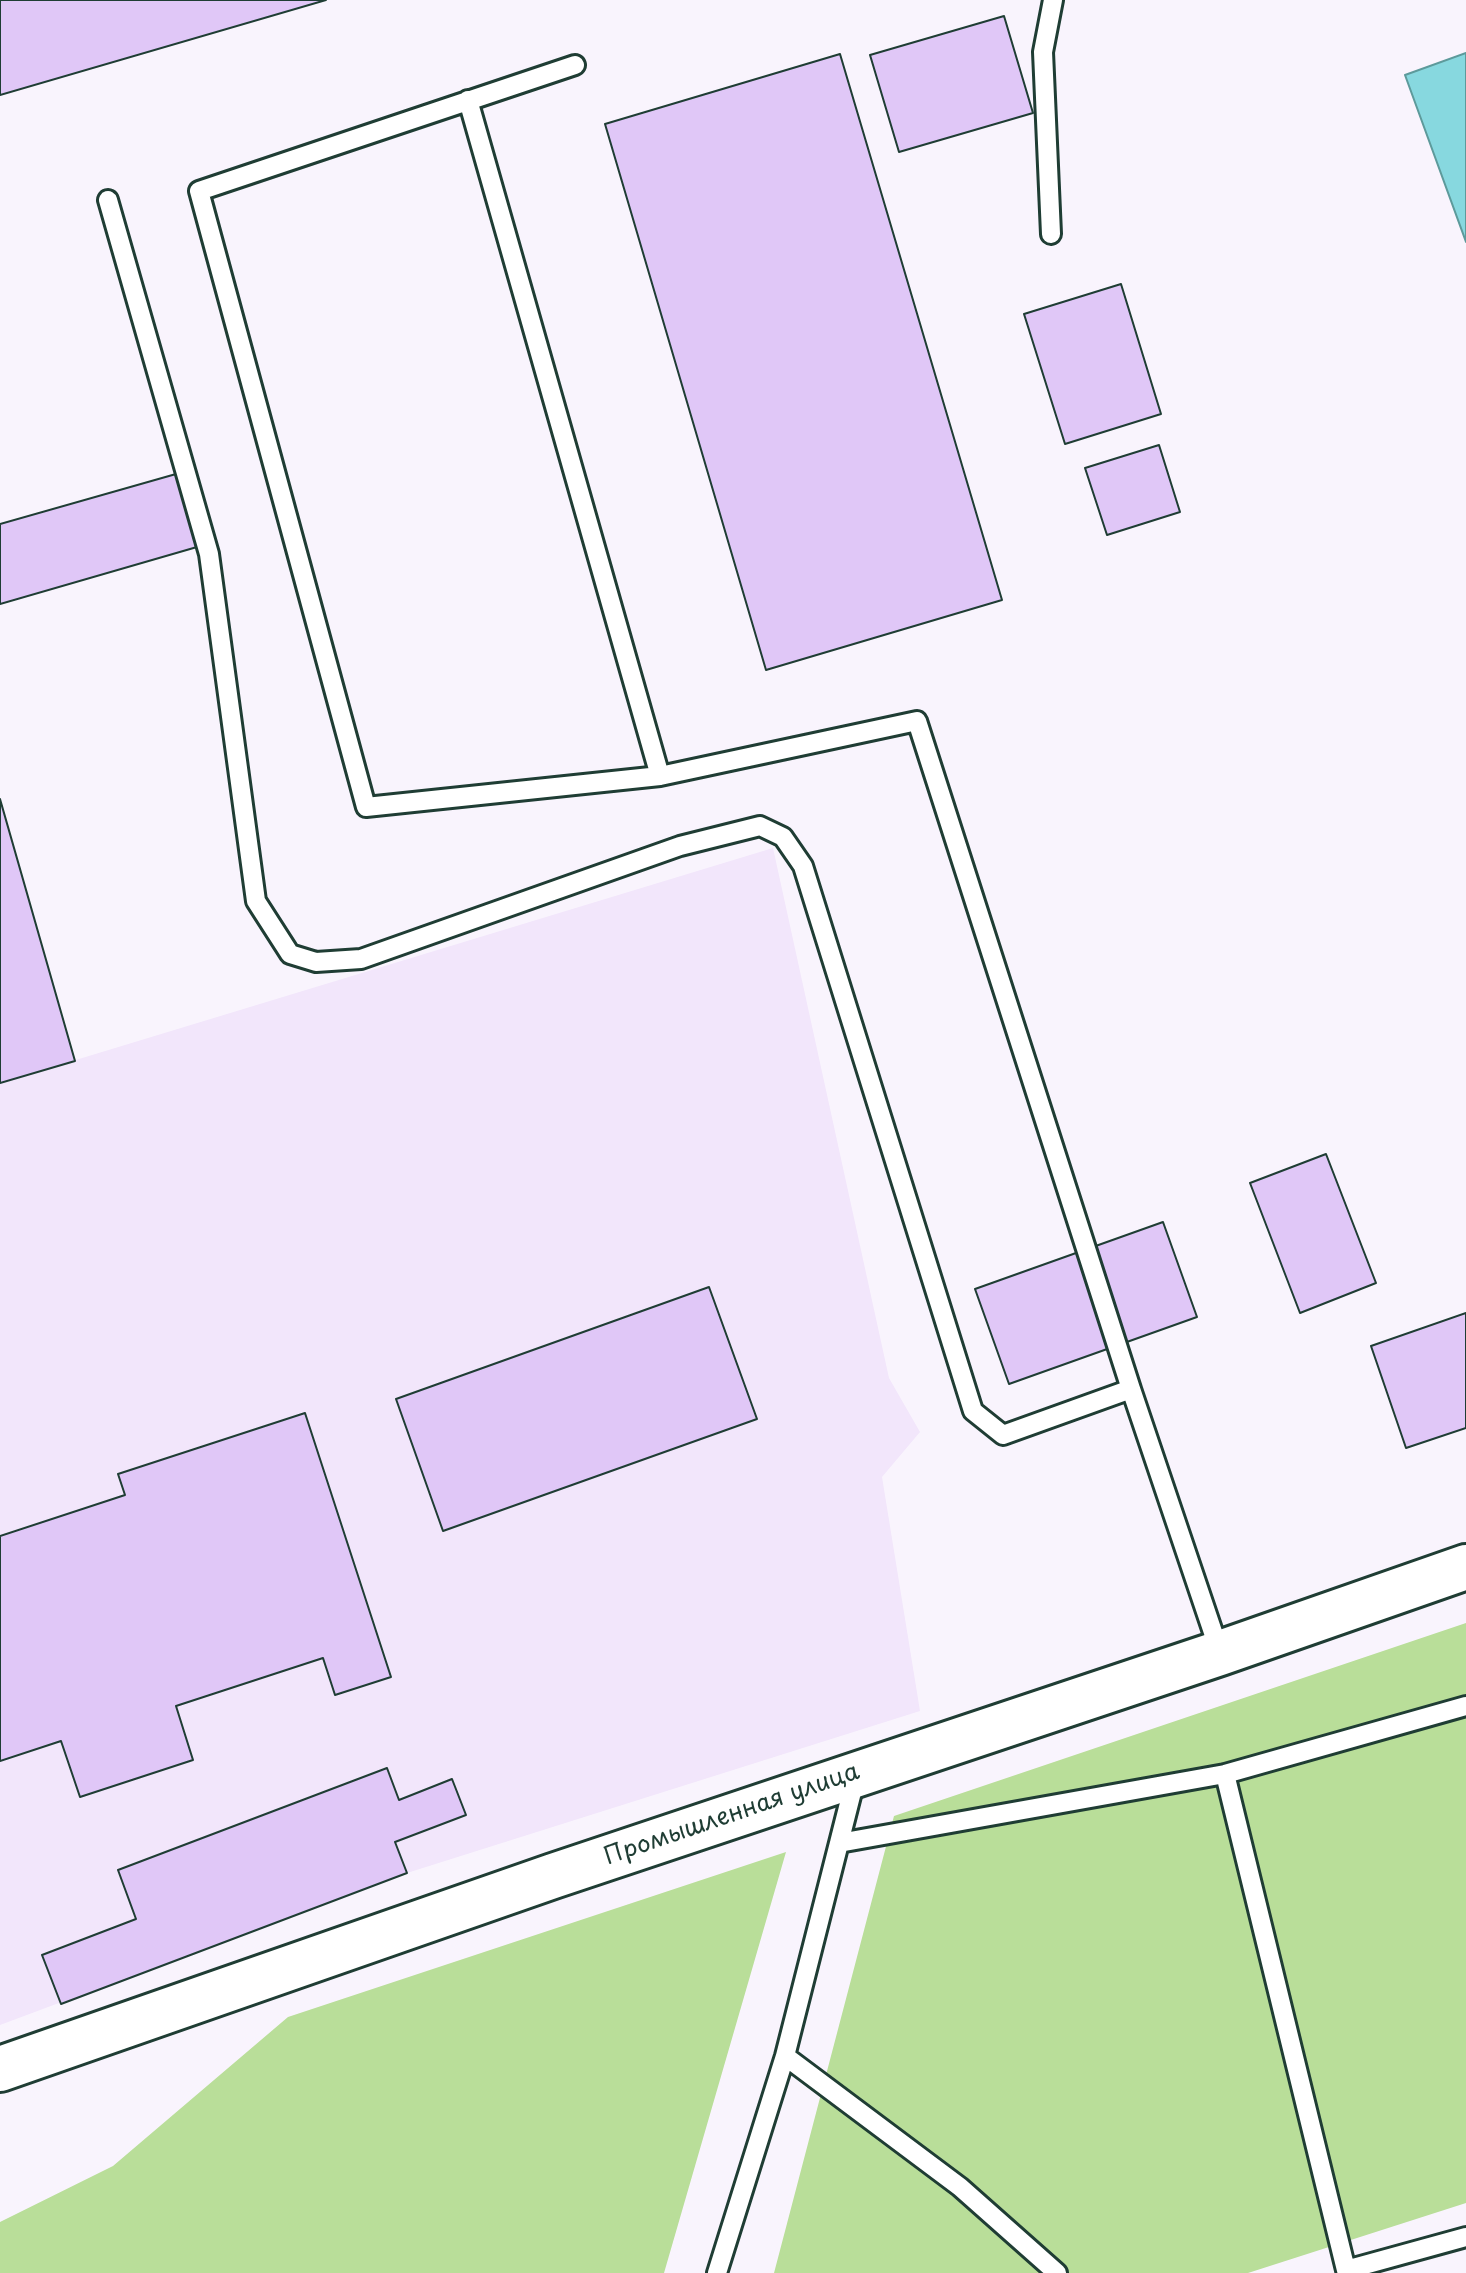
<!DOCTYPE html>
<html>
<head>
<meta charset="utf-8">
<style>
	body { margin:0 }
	canvas { display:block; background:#f9f4fd }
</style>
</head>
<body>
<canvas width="1466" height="2273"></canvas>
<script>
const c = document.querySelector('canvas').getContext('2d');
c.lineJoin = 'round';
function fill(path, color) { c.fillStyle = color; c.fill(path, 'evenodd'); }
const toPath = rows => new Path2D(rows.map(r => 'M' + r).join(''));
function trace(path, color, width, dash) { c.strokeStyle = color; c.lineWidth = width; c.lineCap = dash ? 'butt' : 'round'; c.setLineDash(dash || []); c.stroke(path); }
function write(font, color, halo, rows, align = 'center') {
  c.font = font + ' "Playpen Sans",sans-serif'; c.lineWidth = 6; c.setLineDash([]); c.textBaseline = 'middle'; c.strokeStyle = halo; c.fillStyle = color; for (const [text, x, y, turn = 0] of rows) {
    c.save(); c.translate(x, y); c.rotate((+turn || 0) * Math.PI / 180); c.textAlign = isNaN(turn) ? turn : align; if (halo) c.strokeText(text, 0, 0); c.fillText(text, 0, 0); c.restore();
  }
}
const built = toPath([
	[773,848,889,1378,920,1432,882,1477,920,1711,407,1873,0,2025,0,1083]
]);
const green = toPath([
	[1466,1623,1466,2203,1248,2273,774,2273,894,1816],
	[786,1852,664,2273,0,2273,0,2222,113,2166,288,2017]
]);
const water = toPath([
	[1466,53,1466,242,1405,75,1466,53]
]);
const building = toPath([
	[0,0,326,0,0,95,0,0],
	[1004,16,1033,113,899,152,870,55,1004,16],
	[840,54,1002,600,766,670,605,124,840,54],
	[1121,284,1161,414,1065,444,1024,314,1121,284],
	[1159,445,1180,512,1107,535,1085,468,1159,445],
	[176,474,197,547,0,604,0,524,176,474],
	[0,799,75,1061,0,1083,0,799],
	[1326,1154,1376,1283,1300,1313,1250,1183,1326,1154],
	[1163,1222,1197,1317,1009,1384,975,1289,1163,1222],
	[709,1287,757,1419,443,1531,396,1399,709,1287],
	[1466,1313,1466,1428,1406,1448,1371,1346,1466,1313],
	[305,1413,391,1677,335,1695,323,1658,176,1706,193,1760,80,1797,61,1741,0,1761,0,1536,125,1495,118,1474,305,1413],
	[387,1768,399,1800,452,1779,466,1815,395,1842,407,1873,61,2004,42,1955,136,1919,118,1870,387,1768]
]);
const service = toPath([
	[575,65,199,191,366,807,660,776,917,721,1131,1389],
	[468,100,660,776],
	[108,200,209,554,256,901,290,954,316,962,361,959,680,846,760,826,783,837,803,866,973,1411,1003,1435,1131,1389,1220,1653],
	[1051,234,1043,52,1053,0],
	[1225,1774,1346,2270,1466,2237],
	[839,1843,1225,1774,1466,1706],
	[785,2056,960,2187,1057,2273],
	[717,2273,785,2056,856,1776]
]);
const tertiary = toPath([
	[0,2069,553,1876,1220,1653,1466,1567]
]);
const streetNames = [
	["Промышленная улица",732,1815,-19]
];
fill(built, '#f2e6fb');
fill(green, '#b9de99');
fill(water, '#87d8df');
trace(water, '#5d9a9b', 2);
fill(building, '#e0c7f7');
trace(building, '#1f3d34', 2);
trace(service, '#1f3d34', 24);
trace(tertiary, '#1f3d34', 50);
trace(service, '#fff', 18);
trace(tertiary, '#fff', 44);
write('24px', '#1f3d34', '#fff', streetNames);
</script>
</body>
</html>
